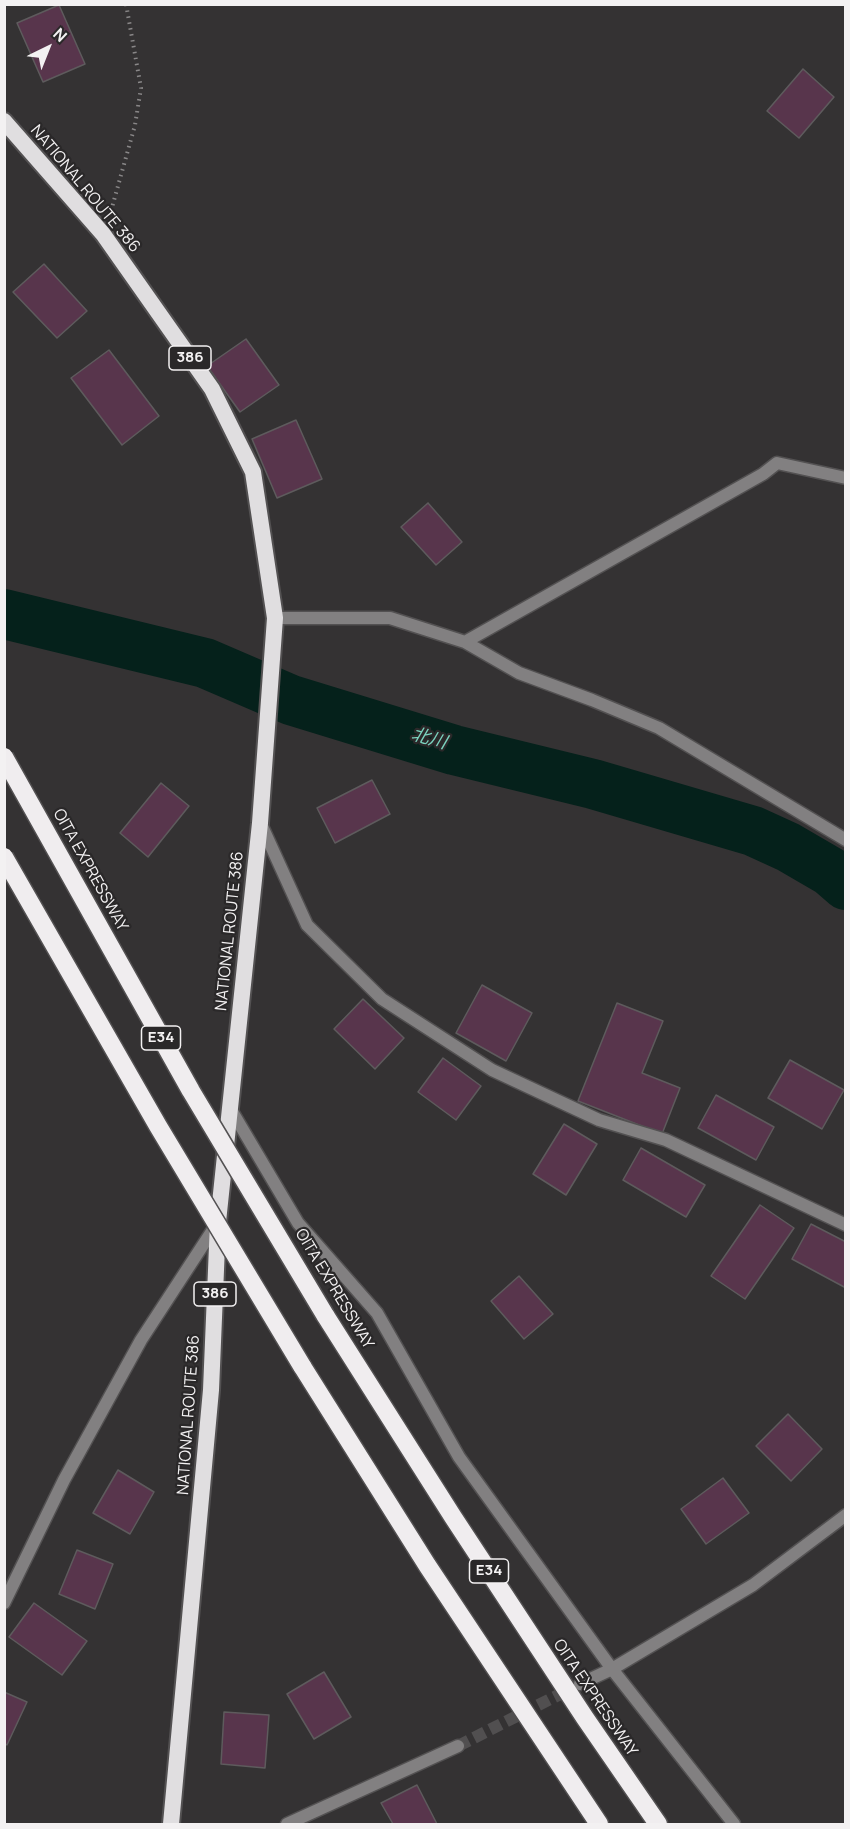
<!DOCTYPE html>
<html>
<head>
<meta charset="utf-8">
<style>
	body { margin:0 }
	#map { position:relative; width:850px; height:1829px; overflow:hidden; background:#343233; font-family:Manrope,sans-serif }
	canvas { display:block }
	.frame { position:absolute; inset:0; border:6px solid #f3f1f2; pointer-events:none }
	.north { position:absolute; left:18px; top:18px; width:60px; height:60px; -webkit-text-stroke:4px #2a2829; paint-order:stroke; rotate:43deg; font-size:16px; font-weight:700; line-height:24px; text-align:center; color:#f3f1f2 }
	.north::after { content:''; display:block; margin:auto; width:21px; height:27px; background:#f3f1f2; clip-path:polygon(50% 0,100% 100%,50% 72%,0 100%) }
</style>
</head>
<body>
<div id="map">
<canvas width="850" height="1829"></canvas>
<div class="frame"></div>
<div class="north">N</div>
</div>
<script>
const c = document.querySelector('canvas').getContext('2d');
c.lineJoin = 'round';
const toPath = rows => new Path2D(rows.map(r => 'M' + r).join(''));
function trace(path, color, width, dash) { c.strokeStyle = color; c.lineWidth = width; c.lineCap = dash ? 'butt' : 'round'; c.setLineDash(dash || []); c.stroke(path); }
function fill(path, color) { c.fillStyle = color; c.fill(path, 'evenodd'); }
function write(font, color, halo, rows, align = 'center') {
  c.font = font + ' Manrope,"Noto Sans JP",sans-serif'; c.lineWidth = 4.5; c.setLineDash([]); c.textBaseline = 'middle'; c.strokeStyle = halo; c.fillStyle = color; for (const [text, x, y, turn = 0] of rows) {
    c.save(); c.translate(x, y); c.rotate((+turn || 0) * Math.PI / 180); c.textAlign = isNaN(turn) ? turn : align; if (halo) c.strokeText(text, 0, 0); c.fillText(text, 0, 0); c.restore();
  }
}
const river = toPath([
	[4,614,205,663,291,700,454,750,593,784,753,831,788,847,831,872,846,885]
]);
const building = toPath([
	[59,5,85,64,43,82,17,23,59,5],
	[803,69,834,97,799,138,767,111,803,69],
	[44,264,87,311,57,338,13,292,44,264],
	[246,339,279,385,240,412,207,366,246,339],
	[109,350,159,416,122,445,71,378,109,350],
	[296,420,322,479,277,498,252,439,296,420],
	[428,503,462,542,436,565,401,527,428,503],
	[372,780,390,814,335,843,317,808,372,780],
	[161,783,189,806,148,857,120,833,161,783],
	[482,985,532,1013,506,1061,456,1033,482,985],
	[363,999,404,1038,375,1069,334,1029,363,999],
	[617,1003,663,1021,642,1073,680,1088,662,1134,578,1101,617,1003],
	[443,1058,481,1086,456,1120,418,1092,443,1058],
	[790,1060,844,1090,822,1129,768,1098,790,1060],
	[716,1095,774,1127,756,1160,698,1128,716,1095],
	[564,1124,597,1144,566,1195,533,1174,564,1124],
	[641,1148,705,1185,686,1217,623,1180,641,1148],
	[760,1205,794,1228,745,1299,711,1276,760,1205],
	[811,1224,846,1242,846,1288,792,1259,811,1224],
	[519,1276,553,1314,524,1339,491,1301,519,1276],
	[788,1414,822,1449,791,1481,756,1446,788,1414],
	[118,1470,154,1492,130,1534,93,1513,118,1470],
	[723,1478,749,1513,706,1544,681,1509,723,1478],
	[77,1550,113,1564,95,1609,59,1594,77,1550],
	[34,1603,87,1641,62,1675,9,1637,34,1603],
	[324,1672,351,1717,314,1739,287,1694,324,1672],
	[4,1692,27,1702,7,1745,4,1743,4,1692],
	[224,1712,269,1715,265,1768,221,1764,224,1712],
	[417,1785,437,1824,393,1824,381,1803,417,1785]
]);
const minorTunnel = toPath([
	[458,1746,574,1687]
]);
const path = toPath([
	[111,211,135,125,141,88,126,4]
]);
const minor = toPath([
	[275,618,390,618,465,642,519,673,592,700,659,728,846,840],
	[465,642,763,474,777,463,846,478],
	[261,824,307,925,382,999,492,1070,599,1120,666,1140,846,1225],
	[230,1108,298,1223,377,1313,459,1457,612,1669,734,1824],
	[4,1603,64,1480,141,1340,218,1222],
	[580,1684,612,1669,753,1585,846,1515],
	[287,1824,458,1746]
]);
const trunk = toPath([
	[4,121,103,234,212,389,253,472,275,618,260,823,218,1222,211,1390,171,1824]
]);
const motorway = toPath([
	[325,1315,453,1517,585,1718,658,1824],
	[302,1366,427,1565,599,1824]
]);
const motorwayBridge = toPath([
	[4,757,191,1091,325,1315],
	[4,857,158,1126,302,1366]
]);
const shields = [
	[190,358,42],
	[161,1038,39],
	[215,1294,42],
	[489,1571,39]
];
const shieldNames = [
	["386",190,358],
	["E34",161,1038],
	["386",215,1294],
	["E34",489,1571]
];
const streetNames = [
	["NATIONAL ROUTE 386",85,189,50],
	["OITA EXPRESSWAY",90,870,61],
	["NATIONAL ROUTE 386",230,931,-84],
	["OITA EXPRESSWAY",334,1289,59],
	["NATIONAL ROUTE 386",189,1415,-86],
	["OITA EXPRESSWAY",595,1698,56]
];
const waterNames = [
	["北川",429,739,16]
];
trace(river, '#05211b', 50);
fill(building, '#58354c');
trace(building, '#5e5b5d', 1.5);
trace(minorTunnel, '#514f50', 12, [12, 6]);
trace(minor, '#535152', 15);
trace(trunk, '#535152', 20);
trace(motorway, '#535152', 21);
trace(path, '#898788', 4, [1.5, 4.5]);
trace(minor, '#828081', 12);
trace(trunk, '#e0dee0', 16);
trace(motorway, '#f0edef', 18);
trace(motorwayBridge, '#535152', 21, []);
trace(motorwayBridge, '#f0edef', 18);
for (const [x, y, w] of shields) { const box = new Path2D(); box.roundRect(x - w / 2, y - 12, w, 24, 4.5); c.fillStyle = '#2a2829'; c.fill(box); trace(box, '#f3f1f2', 1.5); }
write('bold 15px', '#f3f1f2', null, shieldNames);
write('16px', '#f3f1f2', '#2a2829', streetNames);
write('italic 18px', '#7bd2be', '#2a2829', waterNames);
</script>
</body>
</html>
